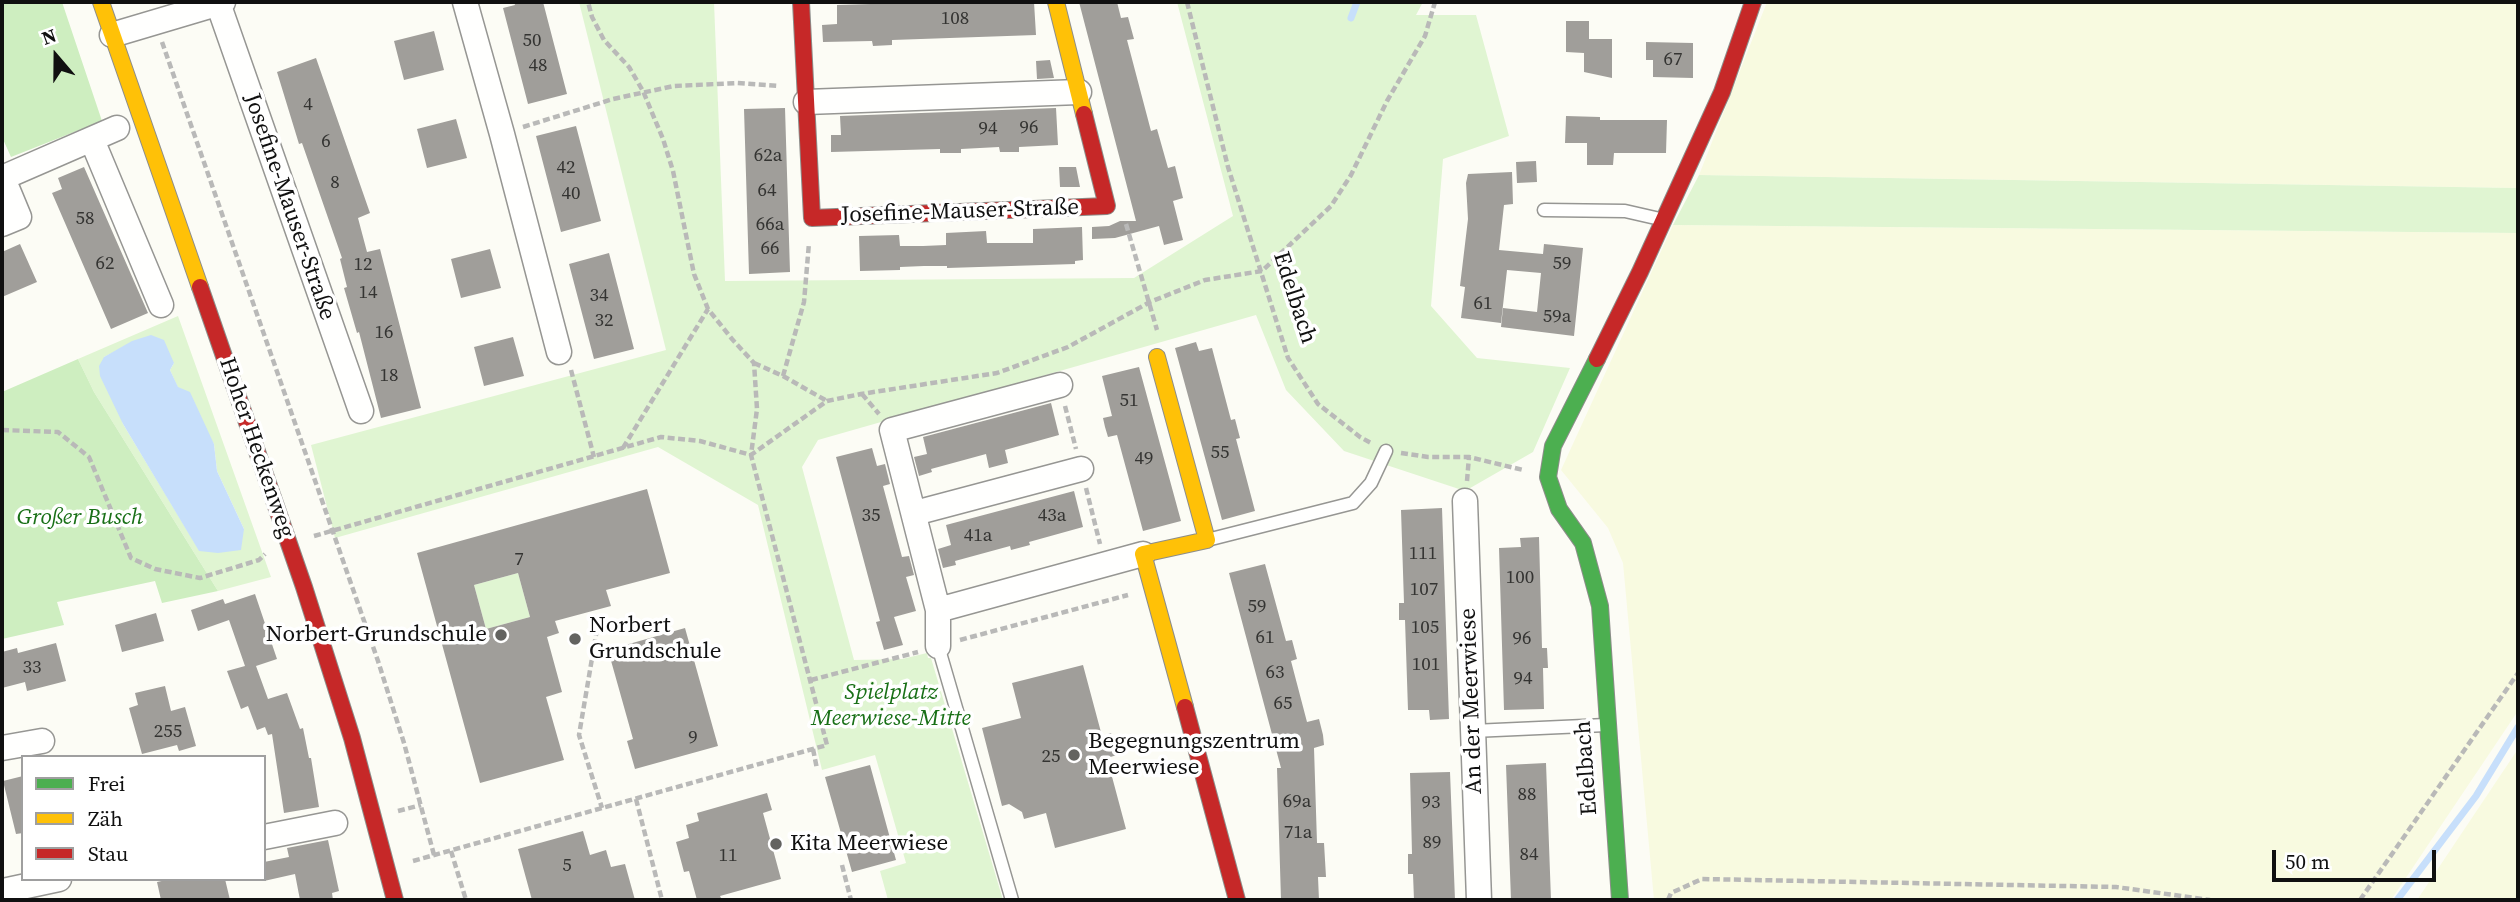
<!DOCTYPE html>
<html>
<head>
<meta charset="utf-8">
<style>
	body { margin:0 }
	#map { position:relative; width:2520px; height:902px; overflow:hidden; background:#fcfcf5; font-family:"Source Serif 4",serif }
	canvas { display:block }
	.frame { position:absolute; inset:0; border:4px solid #101010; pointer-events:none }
	.legend { position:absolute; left:21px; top:755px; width:245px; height:126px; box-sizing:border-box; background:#fff; border:2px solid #9f9f9f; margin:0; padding:9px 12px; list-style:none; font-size:21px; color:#101010 }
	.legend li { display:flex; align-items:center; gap:14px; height:35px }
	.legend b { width:35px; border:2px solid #9f9f9f }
	.north { position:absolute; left:21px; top:21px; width:70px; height:70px; -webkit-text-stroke:5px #fff; paint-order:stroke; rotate:340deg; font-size:19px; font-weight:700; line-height:28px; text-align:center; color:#101010 }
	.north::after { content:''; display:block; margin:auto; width:24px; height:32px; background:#101010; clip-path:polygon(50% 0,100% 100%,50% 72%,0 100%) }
	.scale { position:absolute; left:2272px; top:850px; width:164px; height:32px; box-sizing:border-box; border:4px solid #101010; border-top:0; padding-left:9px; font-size:21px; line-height:24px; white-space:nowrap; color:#101010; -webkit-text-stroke:5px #fff; paint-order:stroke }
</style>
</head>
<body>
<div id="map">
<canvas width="2520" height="902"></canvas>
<div class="frame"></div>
<ul class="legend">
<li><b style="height:9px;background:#4caf50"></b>Frei</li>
<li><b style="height:9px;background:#ffc107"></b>Zäh</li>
<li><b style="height:9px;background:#c62828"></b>Stau</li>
</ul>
<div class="north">N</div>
<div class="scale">50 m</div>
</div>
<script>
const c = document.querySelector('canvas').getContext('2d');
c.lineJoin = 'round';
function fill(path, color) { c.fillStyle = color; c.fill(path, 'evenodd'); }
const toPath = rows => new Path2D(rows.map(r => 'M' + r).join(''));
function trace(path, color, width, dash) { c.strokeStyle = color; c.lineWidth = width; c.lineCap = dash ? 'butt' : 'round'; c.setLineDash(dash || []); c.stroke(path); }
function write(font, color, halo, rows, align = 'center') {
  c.font = font + ' "Source Serif 4",serif'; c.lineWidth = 7; c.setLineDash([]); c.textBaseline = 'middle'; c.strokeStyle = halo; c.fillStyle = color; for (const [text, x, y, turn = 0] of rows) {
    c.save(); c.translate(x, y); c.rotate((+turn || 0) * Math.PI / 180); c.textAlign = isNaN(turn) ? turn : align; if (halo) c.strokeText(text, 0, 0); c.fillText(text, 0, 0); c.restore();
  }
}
const farmland = toPath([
	[1767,2,2516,2,2518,4,2518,188,1699,175],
	[1673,225,2518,233,2518,711,2391,900,1654,900,1623,563,1608,528,1561,470],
	[2518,749,2518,900,2417,900]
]);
const green = toPath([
	[579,2,714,2,725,281,1134,278,1233,216,1177,2,1423,2,1416,15,1476,15,1509,136,1443,159,1431,306,1477,358,1570,368,1533,452,1465,491,1344,451,1286,390,1256,315,818,440,802,467,854,660,902,659,927,653,928,658,931,658,1003,900,888,900,880,871,906,863,875,755,822,770,758,505,658,447,335,538,311,445,666,350],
	[1699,175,2518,188,2518,233,1673,225],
	[178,316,271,577,218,591,94,392,78,359],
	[114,352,174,363,170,370,178,388,214,444,217,471,244,529,199,550,123,424,104,357],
	[518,573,530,617,486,629,474,585]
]);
const forest = toPath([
	[7,2,62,2,102,121,11,157,2,137,2,4],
	[78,359,94,392,218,591,162,603,155,581,57,602,64,625,2,639,2,392]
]);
const water = toPath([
	[151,335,164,340,174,363,170,370,178,387,190,392,214,444,217,471,244,529,241,550,218,553,199,551,123,424,100,376,99,366,104,357,132,341]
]);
const stream = toPath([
	[1351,18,1357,2],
	[2397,900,2476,796,2518,727]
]);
const building = toPath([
	[514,2,543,2,567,94,528,104,503,8,515,5],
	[937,2,1034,2,1036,35,892,40,892,45,873,46,872,41,823,42,822,25,837,24,837,5],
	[1079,2,1117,2,1121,18,1128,17,1134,39,1127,40,1151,131,1157,129,1168,168,1175,166,1183,198,1173,201,1183,240,1164,245,1159,226,1115,238,1092,239,1092,227,1109,226,1120,221,1136,221],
	[1566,21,1589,21,1589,39,1612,39,1612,78,1584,72,1584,53,1566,52],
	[434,31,444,70,404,80,394,41],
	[1646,42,1693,43,1693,78,1653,77,1653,60,1646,60],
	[316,58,370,213,358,218,367,252,380,249,421,408,381,418,359,332,357,333,344,288,347,287,340,259,342,258,302,143,299,144,277,72],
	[1050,60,1054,78,1037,79,1036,61],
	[785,108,790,272,749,274,744,109],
	[1056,108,1058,145,1019,147,1019,152,1000,152,999,147,961,149,961,153,940,153,940,149,831,152,831,135,841,135,840,116],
	[1566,116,1600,117,1600,120,1667,120,1666,153,1614,153,1613,165,1587,165,1587,143,1565,143],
	[456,119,467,158,427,168,417,129],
	[576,126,601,221,561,232,536,136],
	[1536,161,1537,182,1517,183,1516,162],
	[84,167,148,313,111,329,52,193,62,189,58,178],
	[1059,167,1076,167,1080,187,1060,187],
	[1512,172,1513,204,1504,205,1499,250,1543,254,1544,244,1583,248,1574,336,1501,327,1503,308,1537,312,1541,273,1507,270,1501,323,1461,318,1465,287,1460,286,1468,219,1466,183,1468,174],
	[1082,227,1083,260,1075,261,1075,264,947,268,947,266,924,266,900,267,900,270,860,271,859,236,899,235,900,246,923,246,946,245,946,233,986,231,987,243,1033,243,1033,229],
	[20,244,37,282,2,297,2,252],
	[490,249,501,288,461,298,451,259],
	[609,253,634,349,594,359,569,264],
	[513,337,524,376,484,386,474,347],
	[1196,342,1199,351,1212,348,1231,420,1235,419,1240,438,1236,439,1255,511,1222,520,1175,348],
	[1139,367,1181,521,1143,531,1117,435,1108,437,1105,427,1103,418,1112,416,1102,376],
	[1051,403,1059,435,1005,450,1008,463,989,468,986,454,931,469,932,472,919,476,914,457,927,454,923,437],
	[872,448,877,466,885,464,890,484,883,486,902,557,909,556,914,575,906,577,916,611,894,617,903,645,884,650,876,622,880,621,836,457],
	[647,489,670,573,606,590,611,606,555,621,559,633,547,637,562,692,546,697,564,760,480,783,417,553],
	[518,573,530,617,486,629,474,585],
	[1074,491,1083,527,1029,542,1030,545,1011,550,1010,546,955,561,956,565,943,568,938,549,951,545,946,525],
	[1442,508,1449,719,1430,720,1429,710,1408,710,1405,620,1399,620,1399,603,1404,603,1401,510],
	[1539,537,1542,648,1547,648,1548,668,1543,668,1544,709,1504,710,1499,548,1521,547,1520,538],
	[1265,564,1286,641,1292,640,1297,659,1291,661,1307,722,1319,719,1323,735,1324,745,1314,748,1317,843,1324,843,1326,877,1318,877,1319,900,1281,900,1277,768,1281,768,1229,573],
	[255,594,277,659,256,666,268,699,287,693,300,729,303,728,309,758,311,758,319,807,284,813,272,734,268,735,265,727,257,730,248,706,241,709,227,671,245,666,229,620,198,631,191,610,223,599,225,604],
	[156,613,164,641,122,652,115,625],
	[685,628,718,746,635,769,627,741,633,739,608,650],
	[56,643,66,681,27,691,25,682,2,688,2,652,17,648,18,653],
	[1083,665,1102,736,1111,733,1117,755,1107,758,1126,829,1055,848,1046,813,1024,819,1022,812,1009,804,1002,806,982,728,1021,718,1012,683],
	[165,686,171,711,185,707,196,746,179,751,177,745,142,754,129,708,138,705,135,693],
	[1546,763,1551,900,1511,900,1506,765],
	[870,765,896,860,852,872,825,777],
	[1450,772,1455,900,1414,900,1413,874,1408,874,1408,854,1412,854,1410,773],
	[23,776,23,833,16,834,3,781],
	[767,793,772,810,763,813,781,879,720,896,722,900,697,900,689,871,684,872,676,842,689,838,686,825,699,821,697,813],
	[583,831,590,855,606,850,611,867,625,864,635,900,532,900,518,849],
	[328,840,339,891,332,893,333,900,300,900,295,874,264,881,264,862,289,857,287,848],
	[171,879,225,879,230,900,161,900,157,882]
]);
const path = toPath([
	[1187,2,1228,167,1288,358,1318,404,1360,437,1373,444],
	[162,42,378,661,404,743,434,855],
	[523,127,613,99,674,86,737,83,778,86],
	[1126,224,1157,330],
	[754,363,783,376,827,401],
	[571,370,594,457],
	[783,376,804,302,809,243],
	[862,394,879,414],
	[1065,406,1076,449],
	[2,430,58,432,89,457,131,558,155,569,200,578,259,560,265,554],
	[623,448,708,309],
	[1401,453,1428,457,1469,457,1523,470],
	[1467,481,1469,457],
	[1086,488,1100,544],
	[314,536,661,437,700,441,751,455,827,401,861,394,997,373,1068,347,1150,302,1205,280,1262,271,1331,206,1351,175,1387,101,1425,36,1435,2],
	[597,629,579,735,602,808],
	[960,640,1128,595],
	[811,680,918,652],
	[813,749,817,769],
	[636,799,662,900],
	[398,811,421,805],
	[451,851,466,900],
	[413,861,827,745,751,455,757,409,754,363,732,339,708,309,694,274,673,171,663,139,643,91,629,67,604,40,592,17,588,2],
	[842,865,851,900],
	[1668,900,1671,893,1702,879,2116,887,2210,900],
	[2360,900,2518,673]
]);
const lane = toPath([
	[1544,210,1625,211,1660,219],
	[1211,539,1353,503,1371,483,1386,451],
	[938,646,1012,900],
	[1473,731,1606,725]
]);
const street = toPath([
	[465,2,502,134,559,352],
	[218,3,361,411],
	[112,35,223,2],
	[806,102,1079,92],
	[92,140,161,305],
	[2,176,19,217,2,224],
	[2,178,117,128],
	[1060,385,892,430,938,610,1143,554],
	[1465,501,1479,900],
	[915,513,1081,469],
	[938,646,938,610],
	[2,748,42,741],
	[264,837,335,823],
	[3,891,59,879]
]);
const fast = toPath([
	[1597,359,1553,446,1548,477,1559,509,1583,543,1600,606,1620,900]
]);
const slow = toPath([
	[101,2,200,287],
	[1056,2,1084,114],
	[1157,357,1207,540,1143,554,1185,707]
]);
const jam = toPath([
	[801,2,812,218,1107,206,1084,114],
	[200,287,304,587,352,738,395,900],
	[1597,359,1640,272,1722,92,1753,2],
	[1185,707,1237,900]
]);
const markers = [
	[501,635,7,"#636360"],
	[575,639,7,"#636360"],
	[1074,755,7,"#636360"],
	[776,844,7,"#636360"]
];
const numberNames = [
	["108",955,19],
	["50",532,41],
	["67",1673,60],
	["48",538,66],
	["4",308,105],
	["96",1029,128],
	["94",988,129],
	["6",326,142],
	["62a",768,156],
	["42",566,168],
	["8",335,183],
	["64",767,191],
	["40",571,194],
	["58",85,219],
	["66a",770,225],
	["66",770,249],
	["62",105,264],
	["59",1562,264],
	["12",363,265],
	["14",368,293],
	["34",599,296],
	["61",1483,304],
	["59a",1557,317],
	["32",604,321],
	["16",384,333],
	["18",389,376],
	["51",1129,401],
	["55",1220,453],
	["49",1144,459],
	["35",871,516],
	["43a",1052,516],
	["41a",978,536],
	["111",1423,554],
	["7",519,560],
	["100",1520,578],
	["107",1424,590],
	["59",1257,607],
	["105",1425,628],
	["61",1265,638],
	["96",1522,639],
	["101",1426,665],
	["33",32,668],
	["63",1275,673],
	["94",1523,679],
	["65",1283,704],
	["255",168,732],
	["9",693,738],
	["25",1051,757],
	["88",1527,795],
	["69a",1297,802],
	["93",1431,803],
	["71a",1298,833],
	["89",1432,843],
	["84",1529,855],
	["11",728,856],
	["5",567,866]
];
const streetNames = [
	["Josefine-Mauser-Straße",289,207,71],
	["Josefine-Mauser-Straße",960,212,-2],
	["Edelbach",1294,298,72],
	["Hoher Heckenweg",256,448,71],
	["An der Meerwiese",1472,701,-92],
	["Edelbach",1587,768,-94]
];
const parkNames = [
	["Großer Busch",80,518],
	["Spielplatz",891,693],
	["Meerwiese-Mitte",891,719]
];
const poiNames = [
	["Norbert",589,626],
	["Grundschule",589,652],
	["Norbert-Grundschule",487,635,"right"],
	["Begegnungszentrum",1088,742],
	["Meerwiese",1088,768],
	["Kita Meerwiese",790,844]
];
fill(farmland, '#f8fae0');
fill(green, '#e0f5d2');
fill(forest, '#ceeec0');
fill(water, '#c7dffb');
trace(stream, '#c7dffb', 7);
fill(building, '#a09e9a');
trace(lane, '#969693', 15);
trace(street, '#969693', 27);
trace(fast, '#8d8d8a', 18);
trace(slow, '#8d8d8a', 18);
trace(jam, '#8d8d8a', 18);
trace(path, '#b9b9b8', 4.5, [7, 3.5]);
trace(lane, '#fffffe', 12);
trace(street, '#fffffe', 24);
trace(fast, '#4caf50', 16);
trace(slow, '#ffc107', 16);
trace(jam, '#c62828', 16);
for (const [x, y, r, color] of markers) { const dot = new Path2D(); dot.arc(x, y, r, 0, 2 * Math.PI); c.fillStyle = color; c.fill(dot); trace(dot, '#fff', 2.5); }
write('19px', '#343432', null, numberNames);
write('23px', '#101010', '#fff', streetNames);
write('italic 23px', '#197017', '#fff', parkNames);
write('23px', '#101010', '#fff', poiNames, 'left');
</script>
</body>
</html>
